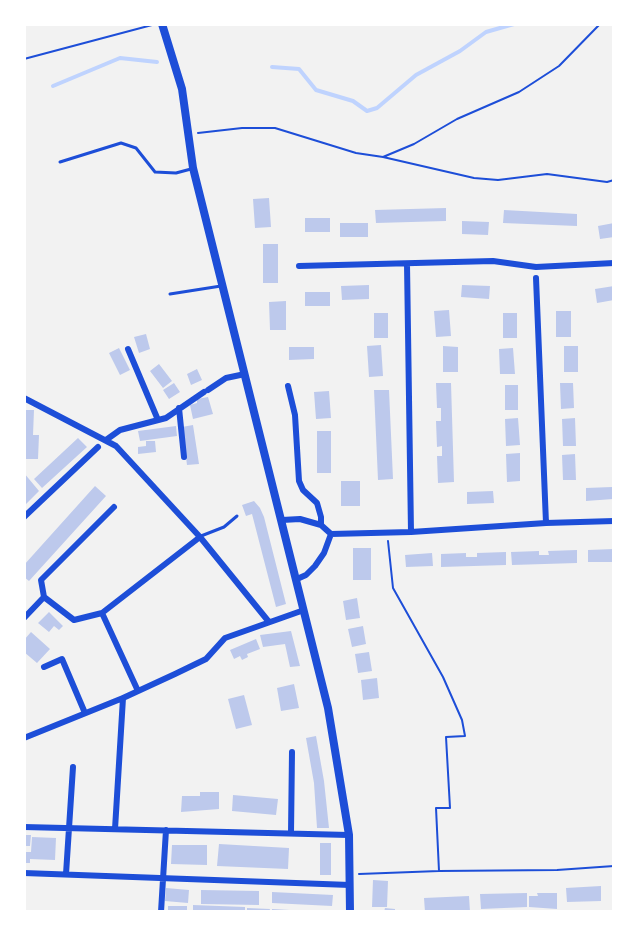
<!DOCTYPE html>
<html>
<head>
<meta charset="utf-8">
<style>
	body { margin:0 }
	#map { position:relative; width:638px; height:936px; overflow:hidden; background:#f2f2f2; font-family:Rubik,sans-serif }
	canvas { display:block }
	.frame { position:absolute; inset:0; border:26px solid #fff; pointer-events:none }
</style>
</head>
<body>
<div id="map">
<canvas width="638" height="936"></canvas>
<div class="frame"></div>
</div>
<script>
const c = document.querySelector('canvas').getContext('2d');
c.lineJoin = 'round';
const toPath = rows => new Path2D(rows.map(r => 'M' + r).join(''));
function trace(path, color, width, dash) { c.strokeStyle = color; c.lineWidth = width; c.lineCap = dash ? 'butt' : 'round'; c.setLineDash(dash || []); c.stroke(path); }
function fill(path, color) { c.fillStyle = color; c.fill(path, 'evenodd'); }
const stream = toPath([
	[272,67,299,69,316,90,353,101,367,111,377,108,416,75,460,51,486,32,514,24],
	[53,86,120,58,157,62]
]);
const building = toPath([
	[269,198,271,227,255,228,253,199],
	[446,208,446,221,376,223,375,210],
	[504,210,577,214,577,226,503,223],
	[305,218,330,218,330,232,305,232],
	[462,221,489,222,488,235,462,234],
	[340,223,368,223,368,237,340,237],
	[614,223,614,237,600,239,598,226],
	[263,244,278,244,278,283,263,283],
	[369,285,369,299,342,300,341,286],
	[462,285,490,286,489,299,461,297],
	[614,286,614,300,597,303,595,289],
	[305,292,330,292,330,306,305,306],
	[286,301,286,330,270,330,269,302],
	[449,310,451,336,436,337,434,311],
	[556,311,571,311,571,337,556,337],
	[374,313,388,313,388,338,374,338],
	[503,313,517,313,517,338,503,338],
	[146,334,150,349,139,353,134,337],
	[381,345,383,376,369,377,367,346],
	[443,346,458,347,458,372,443,372],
	[564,346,578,346,578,372,564,372],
	[289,347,314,347,314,359,289,360],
	[119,348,130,370,120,375,109,353],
	[513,348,515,374,500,374,499,349],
	[159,364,172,381,163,388,150,371],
	[197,369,202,380,191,385,187,374],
	[174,383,180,392,169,399,163,390],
	[436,383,451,383,454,482,438,483,437,456,442,456,442,446,437,447,436,421,441,421,441,408,437,408],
	[560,383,573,383,574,408,561,409],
	[505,385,518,385,518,410,505,410],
	[374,390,389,390,393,479,378,480],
	[329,391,331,418,316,419,314,392],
	[208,397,213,414,193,419,190,405,197,403,197,399],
	[24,410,34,410,33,435,39,435,38,459,24,459],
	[518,418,520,445,506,446,505,419],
	[575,418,576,446,563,446,562,419],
	[193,425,199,464,187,465,182,427],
	[176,426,177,436,140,441,138,431],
	[317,431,331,431,331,473,317,473],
	[78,438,87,447,42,488,34,479],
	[146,441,155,441,156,452,138,454,138,447,146,446],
	[520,453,520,481,507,482,506,454],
	[575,454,576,480,563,480,562,455],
	[24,473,39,491,24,506],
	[341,481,360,481,360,506,341,506],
	[95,486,106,496,29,581,24,577,24,565],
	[612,487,613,499,586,501,586,488],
	[493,491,494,503,467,504,467,492],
	[254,501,260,508,264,517,286,604,276,607,252,514,246,516,242,505],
	[353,548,371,548,371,580,353,580],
	[614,549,614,562,588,562,588,550],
	[577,550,577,563,512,565,511,552,539,551,539,555,549,555,548,551],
	[506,552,506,565,441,567,441,554,466,553,466,557,477,557,477,553],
	[432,553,433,566,406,567,405,555],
	[357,598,360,618,346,620,343,601],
	[49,612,63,626,59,630,54,626,49,632,38,623],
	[363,626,366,644,352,647,348,629],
	[291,631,300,666,290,667,285,644,263,647,260,635],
	[31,632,50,649,37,663,24,652,24,640],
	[256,639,260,649,247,654,248,657,242,660,240,656,234,659,230,650],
	[369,652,372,671,358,673,355,654],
	[377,678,379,698,363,700,361,680],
	[294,684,299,708,281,711,277,688],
	[244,695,252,725,236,729,228,699],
	[316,736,324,781,329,828,317,828,314,783,306,738],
	[200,792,219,792,219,809,181,812,182,796,200,796],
	[233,795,278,799,276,815,232,811],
	[24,835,31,835,30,846,24,846],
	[32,837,56,838,55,860,30,859,30,863,24,863,24,852,31,852],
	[320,843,331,843,331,875,320,875],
	[219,844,289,848,288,869,217,866],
	[172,845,207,845,207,865,171,864],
	[373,880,388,881,387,907,372,907],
	[601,886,601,901,567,902,566,888],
	[166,888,189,890,188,903,165,901],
	[201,890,259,891,259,905,201,904],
	[272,892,333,895,332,906,272,903],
	[527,893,527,907,481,909,480,894],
	[537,893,557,893,557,909,529,907,529,896,538,896],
	[469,896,470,912,425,912,424,898],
	[193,905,245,907,245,912,193,912],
	[168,906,187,906,187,912,168,912],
	[247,908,270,909,269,912,247,912],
	[385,908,395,909,395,912,384,912],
	[272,909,290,910,290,912,272,912]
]);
const path = toPath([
	[24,59,152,25],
	[198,133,242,128,275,128,356,153,383,157,414,144,457,119,519,92,559,66,600,24],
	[383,157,474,178,498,180,547,174,607,182,614,180],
	[388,541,393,588,443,677,462,720,465,736,446,737,450,808,436,808,439,871],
	[359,874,439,871,557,870,614,866]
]);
const service = toPath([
	[60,162,121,143,136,148,155,172,176,173,191,169],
	[170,294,221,286],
	[201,536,224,527,237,516]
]);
const minor = toPath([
	[407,264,411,532],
	[299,266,493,261,536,267,614,263],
	[536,278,546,523],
	[128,349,158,420],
	[288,386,295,415,299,481,303,490,317,503,321,517,321,525],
	[208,390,226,378,245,374],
	[24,398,116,446,200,537,269,622],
	[179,408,184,457],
	[106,440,120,430,166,418,204,392],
	[24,517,98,447],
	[282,520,300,519,321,525,331,534,411,532,546,523,614,521],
	[297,579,306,575,315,566,324,553,331,534],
	[44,597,74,620,102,613,200,537],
	[102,613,138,691],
	[24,618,44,597,41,580,114,507],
	[44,667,62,659,85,713],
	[24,738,123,698,175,674,206,659,225,638,304,610],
	[24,827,349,835],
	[115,829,123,698],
	[291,833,292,752],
	[24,873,350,885],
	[66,874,73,767],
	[161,912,166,830]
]);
const tertiary = toPath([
	[162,24,182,89,193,168,328,708,349,835,350,912]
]);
trace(stream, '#bfd3fe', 4);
fill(building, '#bdc9ec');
trace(path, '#1d4ed8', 2);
trace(service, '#1d4ed8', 3);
trace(minor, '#1d4ed8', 6);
trace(tertiary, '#1d4ed8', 8);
</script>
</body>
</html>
